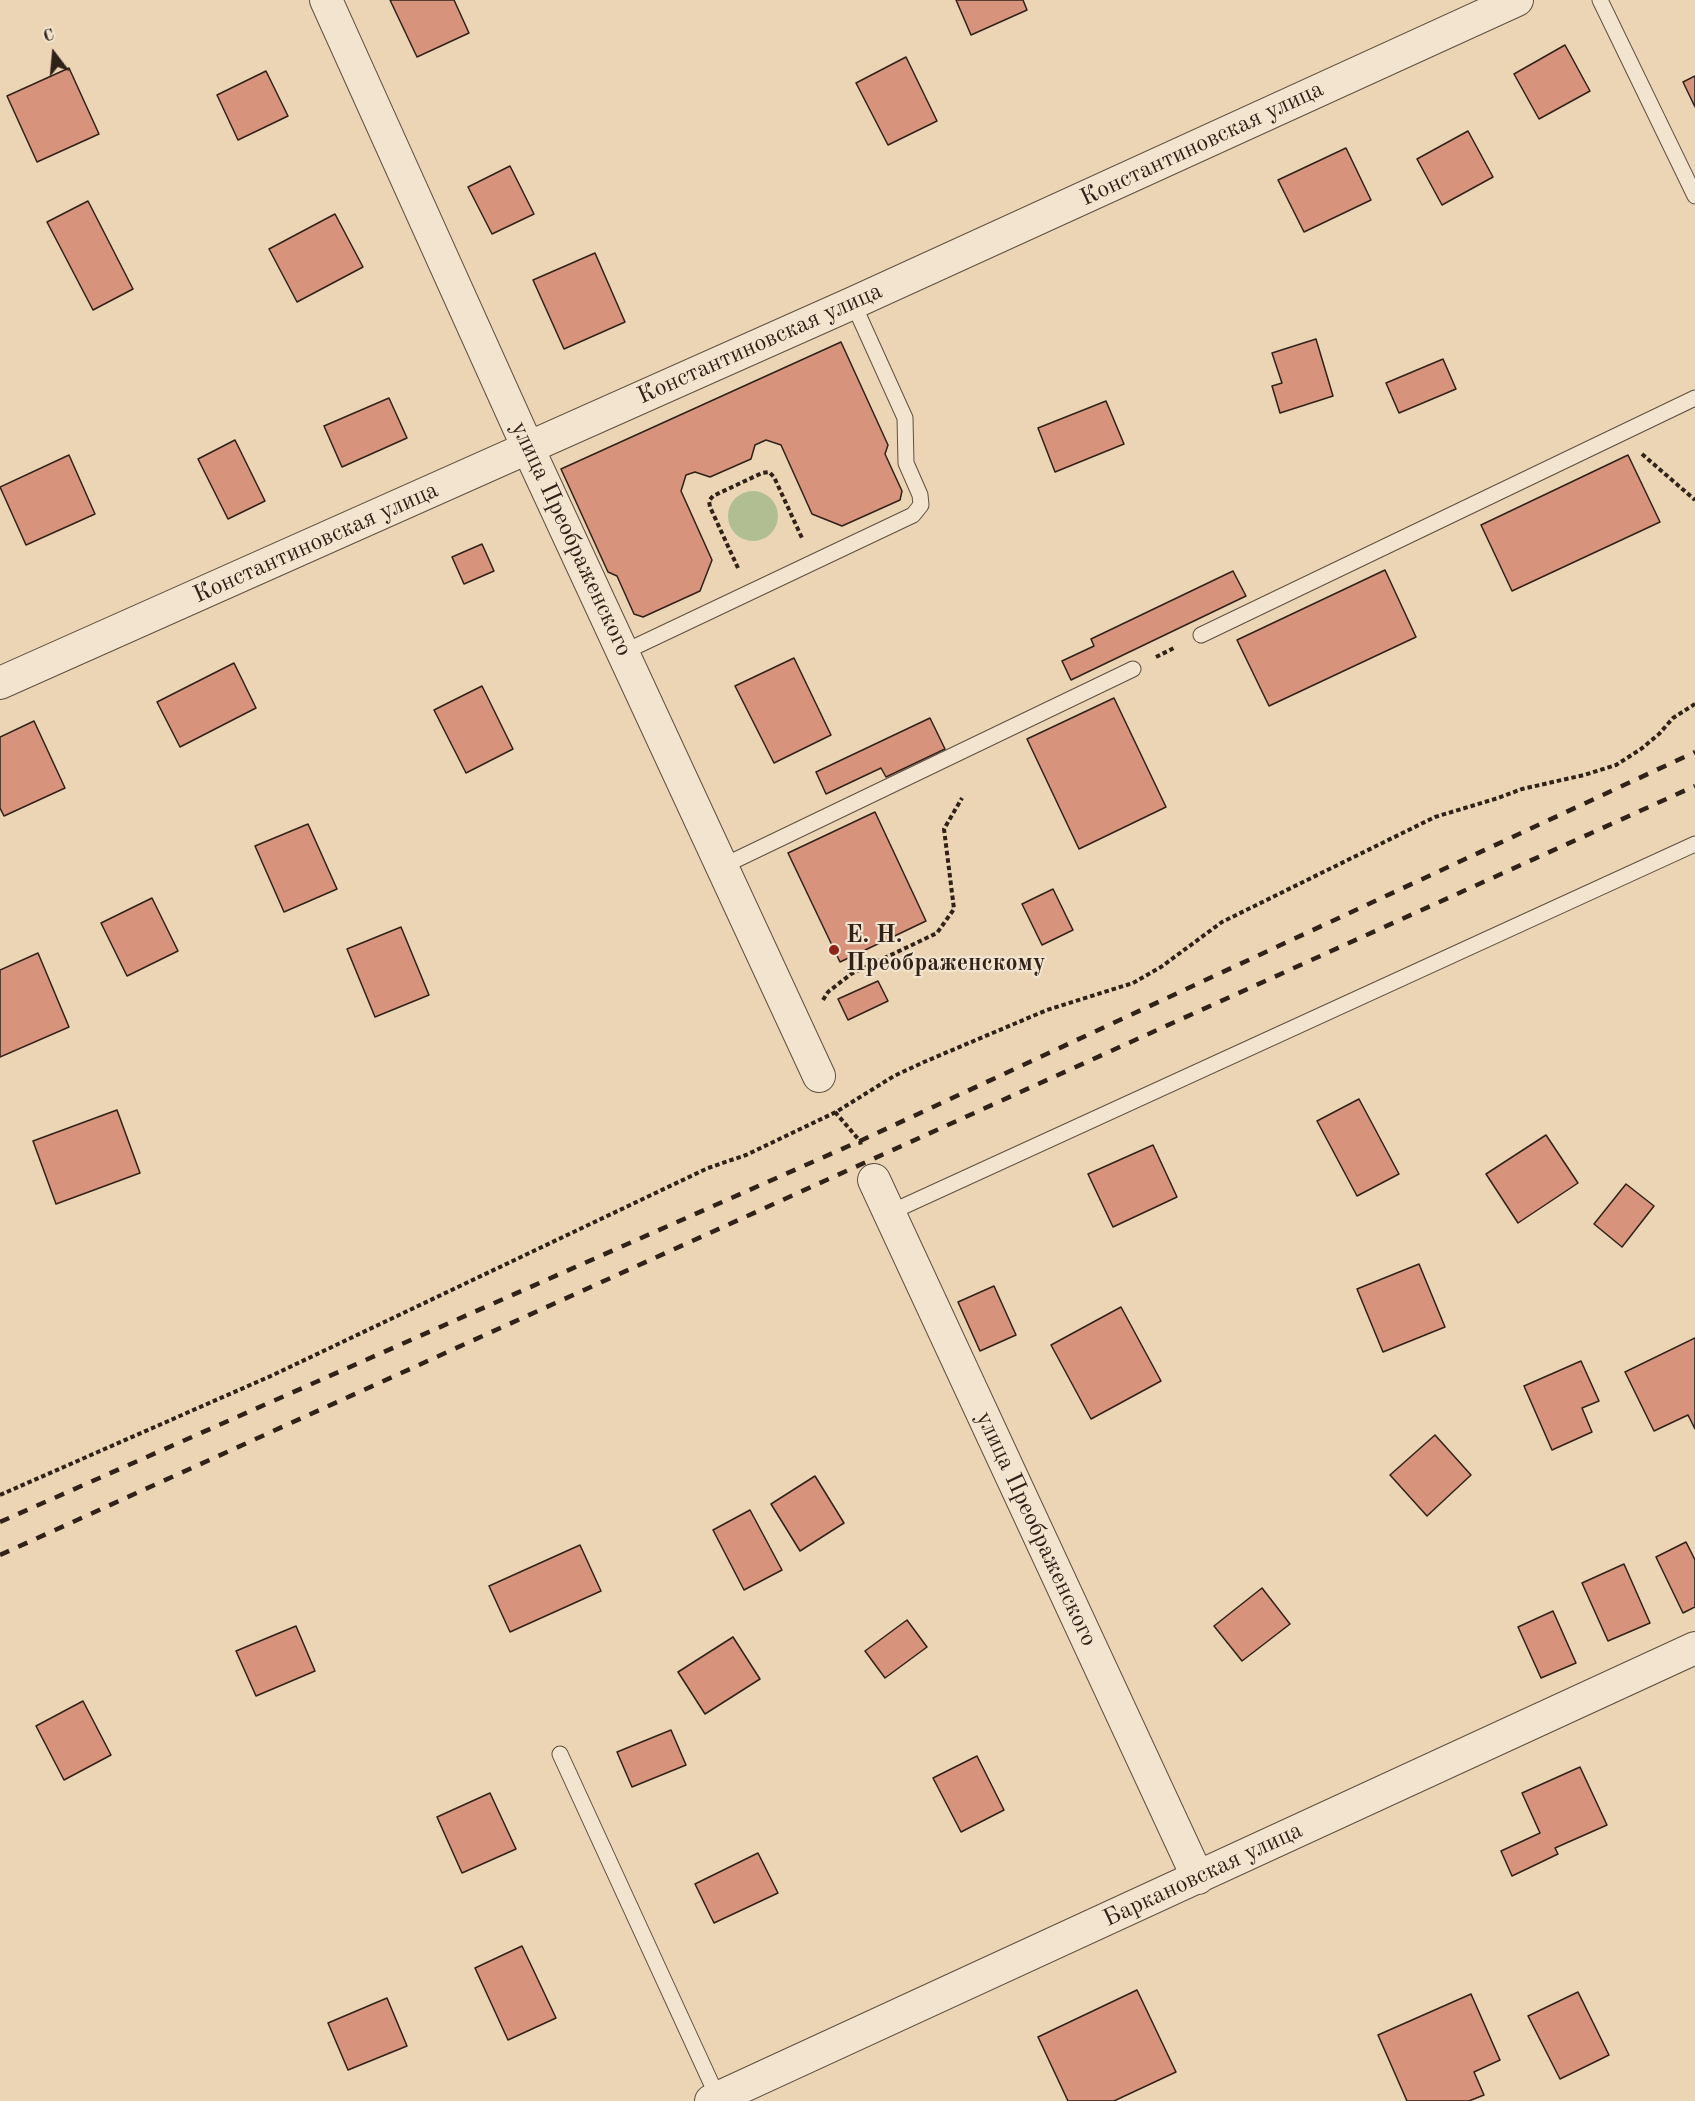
<!DOCTYPE html>
<html>
<head>
<meta charset="utf-8">
<style>
	body { margin:0 }
	#map { position:relative; width:1695px; height:2101px; overflow:hidden; background:#ebd5b4; font-family:"Old Standard TT",serif }
	canvas { display:block }
	.north { position:absolute; left:24px; top:24px; width:60px; height:60px; -webkit-text-stroke:4px #f2e4ce; paint-order:stroke; rotate:344deg; font-size:16px; font-weight:700; line-height:24px; text-align:center; color:#302219 }
	.north::after { content:''; display:block; margin:auto; width:21px; height:27px; background:#302219; clip-path:polygon(50% 0,100% 100%,50% 72%,0 100%) }
</style>
</head>
<body>
<div id="map">
<canvas width="1695" height="2101"></canvas>
<div class="north">С</div>
</div>
<script>
const c = document.querySelector('canvas').getContext('2d');
c.lineJoin = 'round';
function fill(path, color) { c.fillStyle = color; c.fill(path, 'evenodd'); }
const toPath = rows => new Path2D(rows.map(r => 'M' + r).join(''));
function trace(path, color, width, dash) { c.strokeStyle = color; c.lineWidth = width; c.lineCap = dash ? 'butt' : 'round'; c.setLineDash(dash || []); c.stroke(path); }
function write(font, color, halo, rows, align = 'center') {
  c.font = font + ' "Old Standard TT",serif'; c.lineWidth = 4.5; c.setLineDash([]); c.textBaseline = 'middle'; c.strokeStyle = halo; c.fillStyle = color; for (const [text, x, y, turn = 0] of rows) {
    c.save(); c.translate(x, y); c.rotate((+turn || 0) * Math.PI / 180); c.textAlign = isNaN(turn) ? turn : align; if (halo) c.strokeText(text, 0, 0); c.fillText(text, 0, 0); c.restore();
  }
}
const green = toPath([
	'728 516a25 25 0 1 1 50 0a25 25 0 1 1-50 0Z'
]);
const building = toPath([
	[390,0,454,0,469,33,417,57,390,0],
	[956,0,1023,0,1027,10,971,35,956,0],
	[1565,45,1590,91,1539,119,1514,74,1565,45],
	[906,57,937,121,888,145,856,83,906,57],
	[69,68,99,134,37,162,7,96,69,68],
	[266,71,288,116,238,140,217,95,266,71],
	[1695,76,1695,107,1683,82,1695,76],
	[1468,131,1493,177,1442,205,1417,159,1468,131],
	[1346,148,1371,200,1304,232,1278,180,1346,148],
	[510,166,534,214,492,234,468,187,510,166],
	[88,201,133,289,93,310,47,222,88,201],
	[335,214,363,267,297,302,269,249,335,214],
	[595,253,625,322,564,349,533,280,595,253],
	[1316,339,1333,396,1280,413,1272,386,1282,383,1272,353,1316,339],
	[841,342,888,445,885,454,902,491,900,500,842,526,812,514,781,445,766,440,755,445,751,459,710,477,695,472,686,475,681,491,712,560,700,591,643,617,634,614,617,576,608,572,561,469,841,342],
	[1443,359,1456,389,1399,413,1386,383,1443,359],
	[389,398,407,438,342,467,324,426,389,398],
	[1106,401,1124,444,1055,472,1038,428,1106,401],
	[235,440,265,501,228,519,198,459,235,440],
	[69,455,95,514,26,545,0,487,69,455],
	[1628,455,1660,522,1512,591,1481,525,1628,455],
	[482,544,494,571,464,584,452,557,482,544],
	[1385,570,1416,637,1269,706,1237,640,1385,570],
	[1233,571,1246,596,1071,680,1062,661,1094,646,1091,639,1233,571],
	[794,658,831,735,774,763,735,686,794,658],
	[234,663,256,708,180,747,157,702,234,663],
	[482,686,513,749,466,773,434,710,482,686],
	[1114,698,1166,807,1079,849,1027,739,1114,698],
	[930,718,945,749,886,777,881,768,826,794,816,772,930,718],
	[34,721,65,788,4,816,0,808,0,737,34,721],
	[875,812,926,921,840,962,788,853,875,812],
	[308,824,337,889,284,912,255,846,308,824],
	[1053,889,1073,930,1042,945,1022,904,1053,889],
	[152,898,178,951,127,976,101,923,152,898],
	[401,927,429,995,375,1017,347,949,401,927],
	[38,953,69,1027,0,1057,0,970,38,953],
	[878,981,888,1001,848,1020,838,999,878,981],
	[1359,1099,1399,1174,1357,1196,1317,1121,1359,1099],
	[117,1110,140,1173,56,1204,33,1141,117,1110],
	[1546,1135,1578,1183,1518,1223,1486,1174,1546,1135],
	[1153,1145,1177,1197,1113,1227,1088,1174,1153,1145],
	[1626,1184,1654,1206,1622,1247,1594,1224,1626,1184],
	[1419,1264,1445,1327,1383,1352,1357,1289,1419,1264],
	[994,1286,1016,1335,980,1351,958,1302,994,1286],
	[1121,1307,1161,1381,1091,1419,1051,1345,1121,1307],
	[1695,1338,1695,1429,1688,1415,1654,1431,1625,1372,1695,1338],
	[1581,1361,1599,1401,1582,1408,1592,1432,1552,1450,1524,1386,1581,1361],
	[1435,1435,1471,1475,1427,1516,1390,1475,1435,1435],
	[815,1476,844,1523,800,1551,771,1504,815,1476],
	[750,1510,782,1570,744,1590,713,1530,750,1510],
	[1686,1542,1695,1560,1695,1607,1683,1613,1656,1557,1686,1542],
	[580,1545,601,1591,510,1632,489,1586,580,1545],
	[1624,1564,1650,1623,1608,1641,1582,1583,1624,1564],
	[1262,1588,1290,1624,1242,1661,1214,1626,1262,1588],
	[1553,1611,1576,1663,1541,1678,1518,1627,1553,1611],
	[907,1620,927,1647,885,1678,865,1651,907,1620],
	[296,1626,315,1671,256,1696,236,1651,296,1626],
	[733,1637,760,1679,705,1714,678,1672,733,1637],
	[83,1701,111,1755,64,1780,36,1726,83,1701],
	[671,1730,686,1765,632,1787,617,1752,671,1730],
	[977,1756,1004,1810,961,1832,933,1778,977,1756],
	[1580,1767,1607,1825,1555,1848,1558,1854,1512,1876,1501,1851,1540,1833,1522,1793,1580,1767],
	[490,1793,516,1849,462,1873,437,1817,490,1793],
	[758,1853,778,1893,714,1923,695,1884,758,1853],
	[522,1946,556,2018,508,2040,475,1968,522,1946],
	[1137,1990,1176,2072,1114,2101,1068,2101,1038,2037,1137,1990],
	[1578,1992,1609,2055,1560,2079,1528,2016,1578,1992],
	[1471,1994,1500,2060,1474,2072,1484,2095,1469,2101,1407,2101,1378,2035,1471,1994],
	[387,1998,407,2046,348,2070,328,2023,387,1998]
]);
const path = toPath([
	[1642,454,1695,500],
	[738,568,710,507,709,501,713,496,762,473,769,472,774,477,802,538],
	[1156,657,1176,647],
	[823,1000,828,992,851,974,937,933,954,909,944,829,962,798],
	[835,1112,860,1141,861,1146],
	[0,1495,273,1375,708,1168,746,1155,836,1112,894,1076,924,1062,1047,1010,1133,983,1161,967,1222,922,1435,817,1498,798,1522,789,1584,775,1616,765,1641,749,1659,734,1673,718,1695,704]
]);
const lane = toPath([
	[1600,0,1695,196],
	[1201,635,1695,398],
	[624,652,913,515,921,505,920,495,906,463,905,418,853,303],
	[723,866,1133,669],
	[889,1213,1695,844],
	[560,1754,718,2098]
]);
const street = toPath([
	[326,0,528,448,819,1076],
	[0,683,853,303,1517,0],
	[874,1180,1198,1878],
	[711,2101,1695,1648]
]);
const rail = toPath([
	[0,1522,860,1141,1695,752],
	[0,1555,1695,786]
]);
const markers = [
	[834,950,6,"#8f2418"]
];
const streetNames = [
	["Константиновская улица",1202,144,-25],
	["Константиновская улица",760,344,-24],
	["улица Преображенского",571,539,65],
	["Константиновская улица",316,543,-24],
	["улица Преображенского",1036,1529,65],
	["Баркановская улица",1203,1875,-25]
];
const poiNames = [
	["Е. Н.",846,936],
	["Преображенскому",846,964]
];
fill(green, '#b1be92');
fill(building, '#d7937c');
trace(building, '#302219', 1.5);
trace(lane, '#5f4f40', 17);
trace(street, '#5f4f40', 34);
trace(path, '#302219', 4, [4.5, 3]);
trace(lane, '#f2e4ce', 15);
trace(street, '#f2e4ce', 32);
trace(rail, '#302219', 4.5, [10, 10]);
for (const [x, y, r, color] of markers) { const dot = new Path2D(); dot.arc(x, y, r, 0, 2 * Math.PI); c.fillStyle = color; c.fill(dot); trace(dot, '#f2e4ce', 2); }
write('24px', '#302219', '#f2e4ce', streetNames);
write('bold 24px', '#302219', '#f2e4ce', poiNames, 'left');
</script>
</body>
</html>
